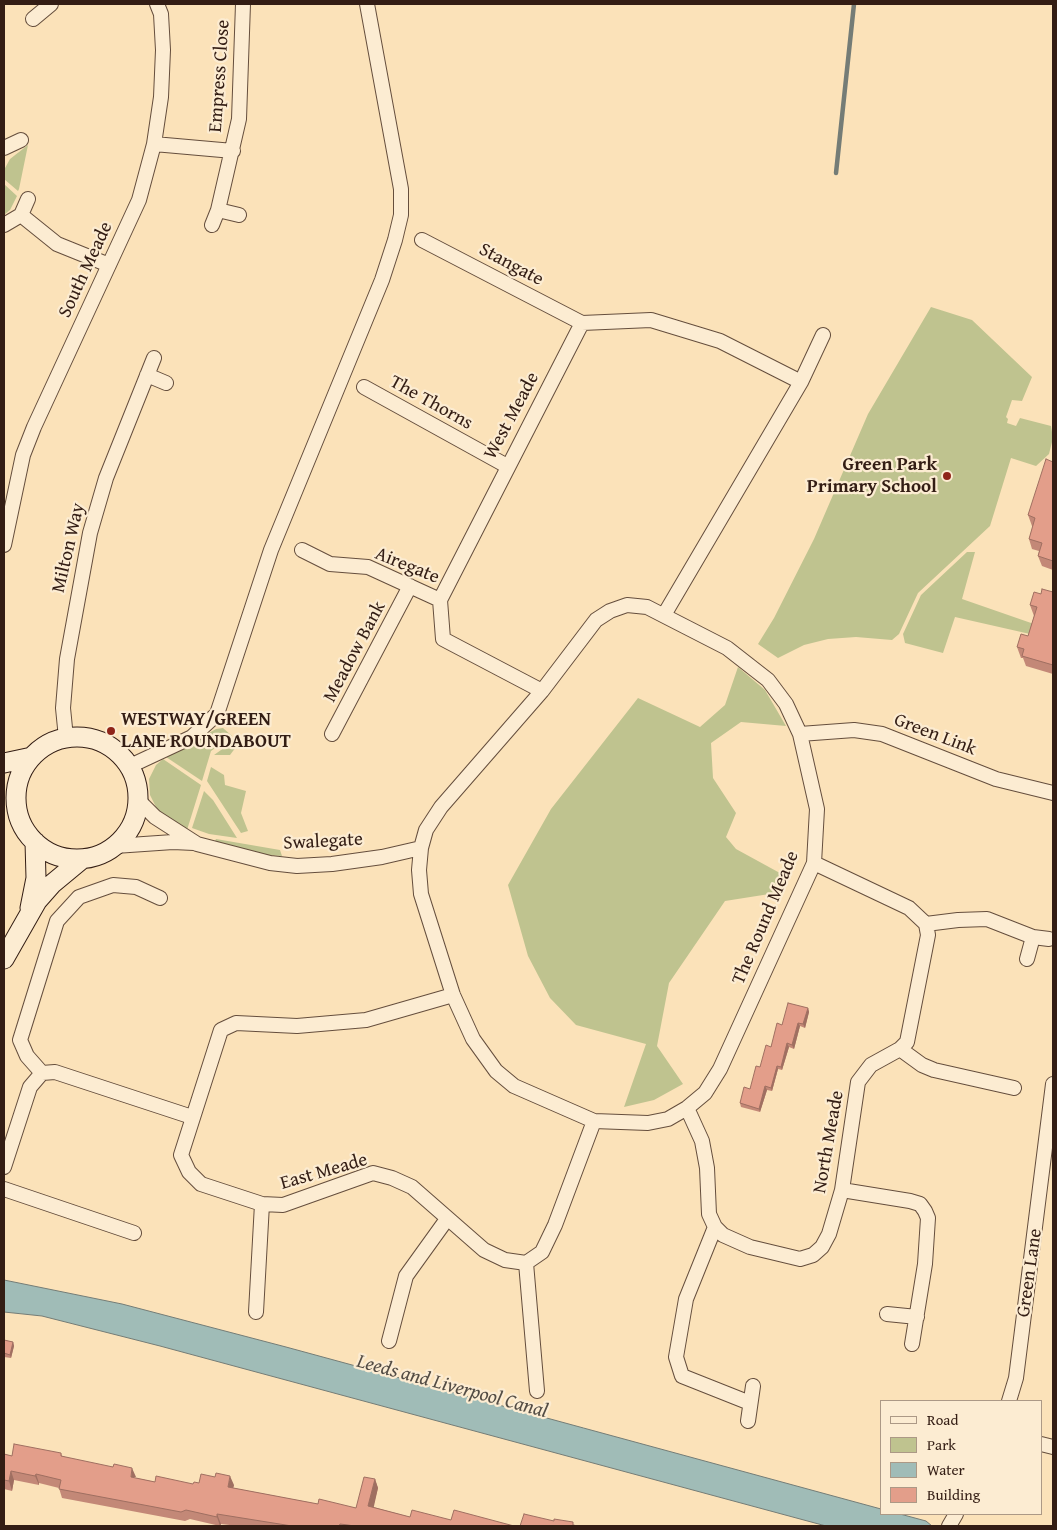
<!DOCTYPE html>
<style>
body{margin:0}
#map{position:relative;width:1057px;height:1530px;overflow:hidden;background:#fbe2b9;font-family:"Gentium Book Plus",serif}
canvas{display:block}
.frame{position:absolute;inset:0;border:5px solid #331d14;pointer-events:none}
.legend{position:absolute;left:880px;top:1400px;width:162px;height:115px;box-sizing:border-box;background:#fcecd2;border:1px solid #ac9986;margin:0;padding:6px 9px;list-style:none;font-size:15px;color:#331d14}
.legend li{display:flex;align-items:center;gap:10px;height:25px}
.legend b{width:25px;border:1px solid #ac9986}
</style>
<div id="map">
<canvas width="1057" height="1530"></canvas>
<div class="frame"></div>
<ul class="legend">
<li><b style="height:6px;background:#fcecd2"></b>Road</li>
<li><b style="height:14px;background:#bfc38f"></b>Park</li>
<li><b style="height:14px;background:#a0bcb7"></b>Water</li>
<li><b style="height:14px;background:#e39e8a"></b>Building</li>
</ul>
</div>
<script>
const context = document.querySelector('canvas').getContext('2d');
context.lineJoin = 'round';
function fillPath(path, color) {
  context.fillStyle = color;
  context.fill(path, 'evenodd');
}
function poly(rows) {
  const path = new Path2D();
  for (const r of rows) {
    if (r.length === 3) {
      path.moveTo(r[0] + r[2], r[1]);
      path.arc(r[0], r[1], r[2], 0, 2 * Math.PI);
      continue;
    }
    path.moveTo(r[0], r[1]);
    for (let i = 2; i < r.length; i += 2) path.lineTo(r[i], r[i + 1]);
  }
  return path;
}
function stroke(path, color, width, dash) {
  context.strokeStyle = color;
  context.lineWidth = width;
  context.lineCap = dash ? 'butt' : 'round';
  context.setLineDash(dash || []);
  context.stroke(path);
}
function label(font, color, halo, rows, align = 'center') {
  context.font = font + ' "Gentium Book Plus",serif';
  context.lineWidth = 4.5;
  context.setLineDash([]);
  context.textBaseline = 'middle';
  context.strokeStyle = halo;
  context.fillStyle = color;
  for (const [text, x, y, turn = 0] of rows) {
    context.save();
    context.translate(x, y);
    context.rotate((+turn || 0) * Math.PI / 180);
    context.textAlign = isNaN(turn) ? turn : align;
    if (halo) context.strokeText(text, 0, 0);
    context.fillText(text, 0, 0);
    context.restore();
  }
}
const green = poly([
 [28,145,19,189,18,191,4,179,4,170,10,159],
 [4,184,17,196,10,210,4,215],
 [931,307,972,320,1032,377,1022,401,1012,400,1006,417,1008,419,1007,423,1016,426,1020,418,1051,426,1053,438,1049,454,1036,466,1011,458,990,526,918,593,899,634,892,640,856,637,828,639,804,645,778,658,758,644,774,618,814,539,868,414],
 [967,552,975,552,962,599,1034,624,1030,634,955,617,943,653,905,643,903,634,921,595],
 [738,667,765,690,786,726,741,722,711,743,713,778,736,813,726,837,736,849,789,878,782,892,725,901,669,983,657,1046,683,1084,654,1100,624,1107,646,1044,576,1025,550,998,528,956,508,885,551,809,638,698,700,727,725,705],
 [223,728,232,736,211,751,202,781,166,757,216,729],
 [235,740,236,747,230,755,214,755],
 [163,759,201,785,187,830,159,813,150,795,149,779,156,765],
 [211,767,224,775,225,785,246,791,241,813,248,831,241,833,207,781],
 [204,791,213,800,237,838,209,834,192,828],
 [216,839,280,850,282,856,265,855,225,845,215,841]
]);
const water = poly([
 [4,1280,122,1304,286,1347,881,1509,881,1514,900,1514,926,1521,932,1526,826,1526,160,1346,42,1316,4,1312,4,1280]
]);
const stream = poly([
 [836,173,854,4]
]);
const street = poly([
 [33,19,51,4],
 [154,144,233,151],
 [4,148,21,140],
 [218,210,239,215],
 [21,215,57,244,109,265],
 [4,225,21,215,28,199],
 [212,225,218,210,239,119,243,4],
 [422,240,582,323],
 [582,323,651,320,720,341,801,382],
 [147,375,166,383],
 [364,387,507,466],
 [4,545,23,455,34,427,139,200,154,144,161,97,163,50,161,14,157,4],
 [302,550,330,564,368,567,440,600],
 [627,605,647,607,727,648,768,680,786,704,800,734,817,809,814,863,720,1069,705,1093,687,1108,668,1119,648,1123,594,1121,514,1086,496,1071,473,1039,453,995,421,894,419,870,421,848,426,830,441,807,542,691,596,620,610,611,627,605],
 [664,615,801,382,823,335],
 [542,691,443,639,440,600,582,323],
 [332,734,410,586],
 [800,734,854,730,882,734,996,779,1053,793],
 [66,738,63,708,67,659,90,533,106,478,154,358],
 [130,766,192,737,217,714,271,550,382,280,395,240,401,215,401,189,367,4],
 [139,801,155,817,197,844,270,863,297,866,332,864,382,857,421,848],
 [115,846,173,842,194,843],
 [926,924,958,920,987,919,1033,937,1049,939],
 [1027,959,1033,937],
 [453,995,366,1020,297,1026,236,1023,221,1030,181,1155,189,1172,201,1184,262,1204,283,1205,373,1173,392,1178,412,1187,484,1250,505,1260,526,1263,542,1252,555,1225,594,1121],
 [900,1049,922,1065,934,1070,1014,1088],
 [42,1073,27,1056,20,1040,57,921,79,897,113,885,136,887,160,898],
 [687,1108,702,1141,707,1168,709,1214,715,1227,723,1235,750,1247,800,1259,813,1255,822,1247,829,1234,842,1190,858,1082,871,1065,900,1049,907,1042,928,935,926,924,909,908,814,863],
 [4,1167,30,1087,42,1073,55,1072,192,1117],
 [4,1189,134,1233],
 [842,1190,910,1201,920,1204,925,1211,928,1218,925,1264,912,1344],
 [715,1227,686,1299,676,1357,682,1376,750,1403],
 [526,1263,537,1391],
 [256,1312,262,1204],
 [887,1314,917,1317],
 [389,1341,406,1276,447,1219],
 [1009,1401,1016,1378,1053,1084],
 [748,1421,753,1386],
 [1041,1444,1053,1447],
 [949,1526,956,1514]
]);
const secondary = poly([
 [77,798,61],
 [4,763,32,757],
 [30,908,36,878,35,842],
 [4,959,37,901,52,884,81,860]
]);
const wall = poly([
 [1053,462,1053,570,1042,566,1038,556,1039,551,1032,549,1029,539,1033,526,1032,526,1028,515],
 [1053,592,1053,674,1026,666,1023,658,1021,658,1017,647,1028,636,1034,616,1030,605,1041,594],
 [808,1008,809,1012,805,1028,800,1026,794,1049,789,1047,782,1070,778,1069,772,1091,767,1090,760,1112,741,1107,740,1103,750,1089,760,1067,782,1025],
 [4,1340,13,1342,14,1346,11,1358,4,1357],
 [61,1453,62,1456,136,1478,155,1482,193,1484,199,1483,234,1485,233,1488,318,1504,356,1508,375,1479,378,1488,373,1507,410,1517,451,1520,514,1526,238,1526,221,1524,220,1526,190,1519,185,1521,62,1498,59,1488,39,1483,39,1485,14,1480,12,1491,4,1489,4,1454,12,1456]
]);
const shadedWall = poly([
 [808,1008,809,1012,805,1028,803,1024],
 [798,1023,800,1026,794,1049,792,1045],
 [787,1043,789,1047,782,1070,781,1067],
 [777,1066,778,1069,772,1091,771,1088],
 [765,1086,767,1090,760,1112,759,1109],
 [13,1342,14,1346,11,1358,10,1355],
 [132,1468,136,1477,131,1477],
 [11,1471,14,1480,12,1491,9,1481],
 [36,1474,39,1483,39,1485,35,1476],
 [230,1476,234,1485,231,1496,228,1487],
 [375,1479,378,1488,372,1515,368,1506],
 [217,1514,221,1524,220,1526,217,1517]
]);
const building = poly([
 [1046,459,1053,462,1053,561,1038,556,1042,543,1029,539,1035,518,1028,515,1046,459],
 [1042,589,1053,592,1053,665,1022,656,1024,649,1017,647,1021,634,1028,636,1037,607,1030,605,1034,592,1041,594,1042,589],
 [788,1003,808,1008,803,1024,798,1023,792,1045,787,1043,781,1067,777,1066,771,1088,765,1086,759,1109,740,1103,744,1087,750,1089,756,1066,760,1067,766,1045,771,1047,777,1023,782,1025,788,1003],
 [4,1340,13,1342,10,1355,4,1353,4,1340],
 [14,1444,61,1453,61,1456,113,1467,114,1464,132,1468,131,1477,155,1482,156,1476,193,1484,194,1482,199,1483,201,1474,215,1477,216,1473,230,1476,228,1487,318,1504,319,1499,356,1508,364,1477,375,1479,368,1506,410,1517,412,1510,451,1520,454,1510,514,1526,354,1526,348,1525,340,1524,339,1526,292,1526,217,1514,217,1517,186,1510,181,1512,59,1489,61,1480,36,1474,35,1476,11,1471,9,1481,4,1480,4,1454,12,1456,14,1444],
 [524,1514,554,1521,554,1519,573,1522,573,1525,578,1526,520,1526,524,1514]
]);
const markers = [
 [947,476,5,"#8f2418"],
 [111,731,5,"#8f2418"]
];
const streetNames = [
 ["Empress Close",220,76,-86],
 ["Stangate",511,265,28],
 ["South Meade",86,270,-65],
 ["The Thorns",431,403,29],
 ["West Meade",512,416,-62],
 ["Milton Way",69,548,-77],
 ["Airegate",407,566,22],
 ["Meadow Bank",355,652,-62],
 ["Green Link",935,735,21],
 ["Swalegate",323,842,-3],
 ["The Round Meade",766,918,-67],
 ["North Meade",829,1142,-80],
 ["East Meade",324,1172,-16],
 ["Green Lane",1030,1273,-82]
];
const poiNames = [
 ["Green Park",937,465],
 ["Primary School",937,487],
 ["WESTWAY/GREEN",121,720,"left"],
 ["LANE ROUNDABOUT",121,742,"left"]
];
const waterNames = [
 ["Leeds and Liverpool Canal",452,1387,15]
];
fillPath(green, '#bfc38f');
fillPath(water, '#a0bcb7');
stroke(water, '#747c76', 1);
stroke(stream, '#747c76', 4.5);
stroke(street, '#654e3d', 16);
stroke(secondary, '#331d14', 21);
stroke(street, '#fcecd2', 14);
stroke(secondary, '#fcecd2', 19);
fillPath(wall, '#c38877');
fillPath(shadedWall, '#9f6f61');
fillPath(building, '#e39e8a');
stroke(building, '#9f6f61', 1);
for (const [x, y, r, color] of markers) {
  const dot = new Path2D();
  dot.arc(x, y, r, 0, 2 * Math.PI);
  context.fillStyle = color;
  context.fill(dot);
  stroke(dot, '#fcecd2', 2);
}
label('19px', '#331d14', '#fcecd2', streetNames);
label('bold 19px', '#331d14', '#fcecd2', poiNames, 'right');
label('italic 20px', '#544d45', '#fcecd2', waterNames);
</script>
